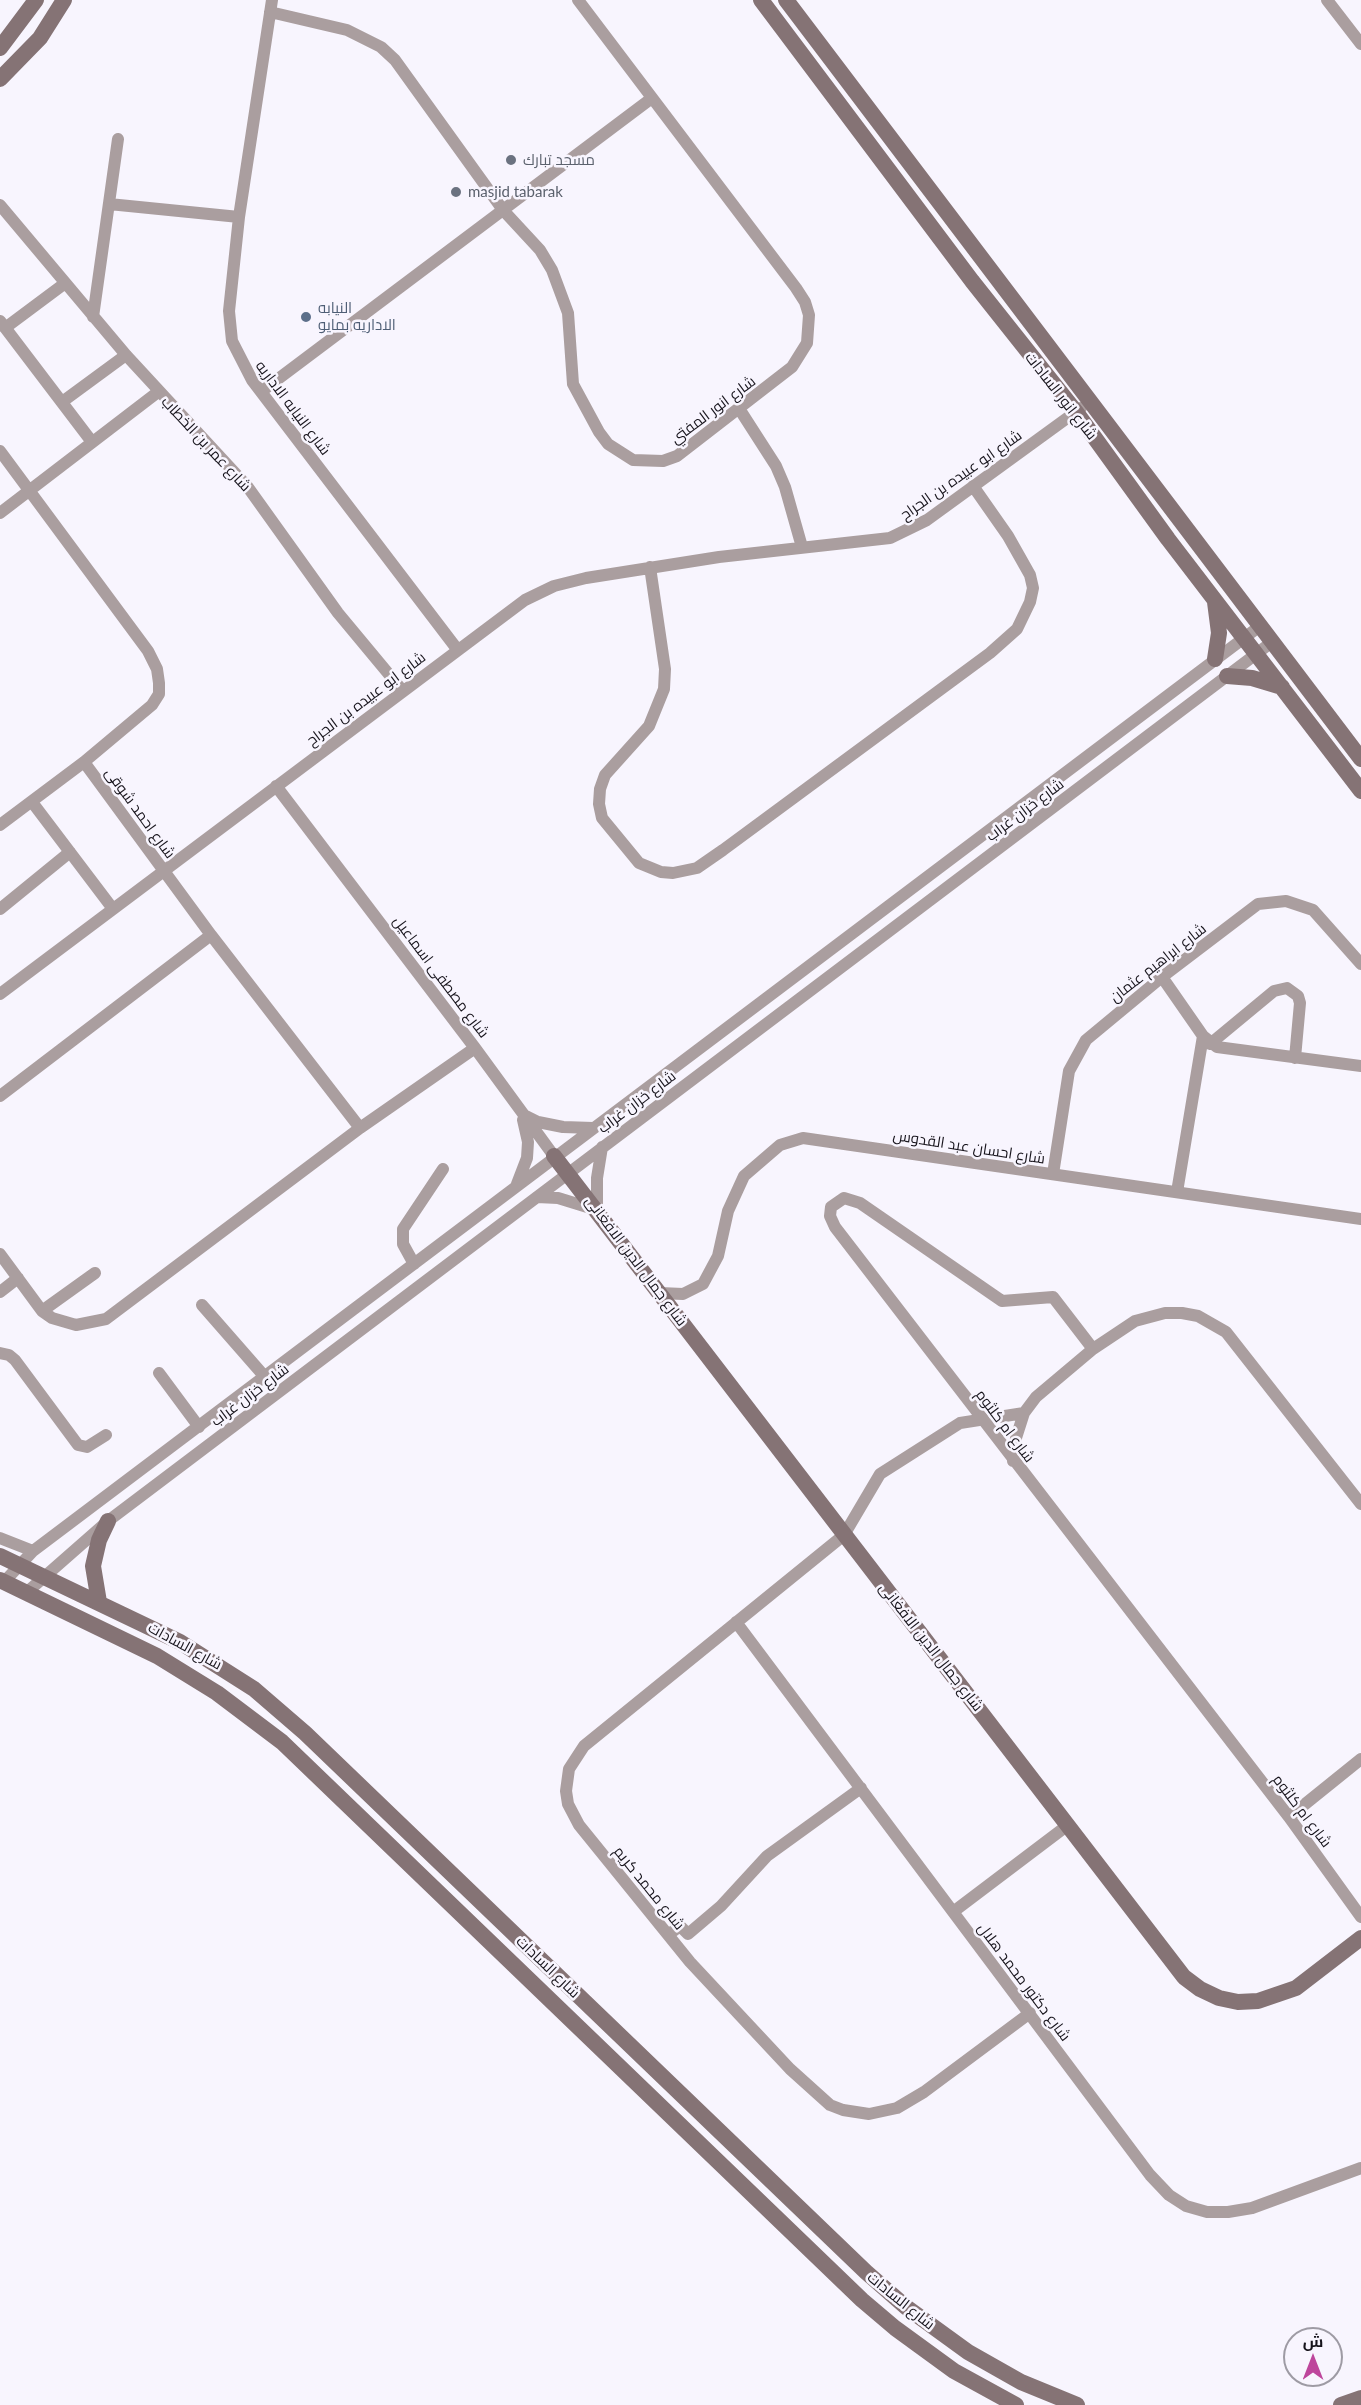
<!DOCTYPE html>
<meta charset="utf-8">
<style>
body{margin:0}
#map{position:relative;width:1361px;height:2405px;overflow:hidden;background:#f8f5fe;font-family:Lato,Cairo,sans-serif}
canvas{display:block}
.north{position:absolute;left:1283px;top:2327px;width:60px;height:60px;box-sizing:border-box;background:#f8f5fe;border:2px solid #9e9ba4;border-radius:50%;rotate:0deg;font-size:16px;font-weight:700;line-height:24px;text-align:center;color:#17141c}
.north::after{content:'';display:block;margin:auto;width:21px;height:27px;background:#be469c;clip-path:polygon(50% 0,100% 100%,50% 72%,0 100%)}
</style>
<div id="map">
<canvas width="1361" height="2405"></canvas>
<div class="north">ش</div>
</div>
<script>
const context = document.querySelector('canvas').getContext('2d');
context.lineJoin = 'round';
function poly(rows) {
  const path = new Path2D();
  for (const r of rows) {
    path.moveTo(r[0], r[1]);
    for (let i = 2; i < r.length; i += 2) path.lineTo(r[i], r[i + 1]);
  }
  return path;
}
function stroke(path, color, width, dash) {
  context.strokeStyle = color;
  context.lineWidth = width;
  context.lineCap = dash ? 'butt' : 'round';
  context.setLineDash(dash || []);
  context.stroke(path);
}
function label(font, color, halo, rows, align = 'center') {
  context.font = font + ' Lato,Cairo,sans-serif';
  context.lineWidth = 5;
  context.setLineDash([]);
  context.textBaseline = 'middle';
  context.strokeStyle = halo;
  context.fillStyle = color;
  for (const [text, x, y, turn = 0] of rows) {
    context.save();
    context.translate(x, y);
    context.rotate((+turn || 0) * Math.PI / 180);
    context.textAlign = isNaN(turn) ? turn : align;
    if (halo) context.strokeText(text, 0, 0);
    context.fillText(text, 0, 0);
    context.restore();
  }
}
const street = poly([
 [272,0,239,217,229,311,232,341,252,380,457,649],
 [1327,0,1361,44],
 [270,12,347,30,381,47,395,60,503,210,540,250,552,270,568,313,573,384,599,432,608,444,633,460,663,461,677,456,792,367,807,343,809,315,805,302,796,288,578,0],
 [109,204,239,217],
 [0,205,126,355,247,486,338,613,402,690],
 [93,317,118,139],
 [0,321,92,442],
 [5,328,64,284],
 [262,391,652,98],
 [62,402,126,355],
 [740,410,776,466,785,487,802,547],
 [0,451,148,651,157,669,159,683,159,694,152,705,84,762,0,825],
 [0,513,158,392],
 [650,567,665,669,664,689,649,726,605,775,600,789,599,804,602,818,639,863,661,872,673,873,697,868,723,850,990,653,1017,629,1030,602,1033,588,1030,575,1008,536,973,486],
 [84,762,211,935,360,1128],
 [276,786,475,1048,554,1156],
 [32,802,113,909],
 [0,909,70,852],
 [1162,977,1203,1036,1217,1047,1361,1066],
 [0,994,525,600,554,586,586,578,719,557,890,538,927,520,1081,408],
 [1210,1044,1274,991,1287,988,1298,996,1300,1003,1295,1058],
 [0,1096,211,935],
 [526,1116,538,1122,563,1127,593,1128],
 [1053,1174,1069,1071,1086,1040,1162,977,1258,904,1286,901,1313,910,1361,964],
 [517,1184,527,1158,528,1142,523,1120],
 [1177,1192,1203,1036],
 [537,1197,558,1198,597,1210,597,1178,602,1147],
 [0,1254,42,1311,52,1318,76,1325,106,1319,360,1128,475,1048],
 [414,1264,403,1244,403,1229,443,1169],
 [0,1292,18,1278],
 [660,1293,683,1294,703,1284,718,1256,728,1211,744,1176,780,1145,803,1138,1361,1219],
 [202,1305,265,1377],
 [42,1311,95,1273],
 [1093,1349,1053,1297,1002,1301,860,1203,844,1198,831,1207,830,1216,835,1227,1289,1817,1361,1917],
 [0,1353,9,1355,15,1360,78,1445,87,1447,106,1435],
 [159,1373,199,1427],
 [1024,1413,960,1423,880,1474,844,1535,584,1746,569,1769,566,1791,568,1804,579,1825,690,1962,790,2069,830,2105,843,2110,869,2114,897,2108,924,2092,1030,2013],
 [1013,1461,1016,1438,1024,1413,1036,1397,1093,1349,1135,1321,1165,1313,1182,1313,1198,1316,1226,1332,1361,1504],
 [0,1538,33,1551],
 [4,1582,33,1551,1260,626],
 [26,1593,108,1521,1272,642],
 [736,1622,1150,2175,1169,2195,1186,2206,1207,2212,1228,2212,1252,2208,1361,2168],
 [1289,1817,1361,1759],
 [953,1912,1068,1825],
 [668,1935,680,1926,688,1934,721,1906,767,1856,861,1788]
]);
const secondary = poly([
 [761,0,972,281,1076,412,1168,539,1361,791],
 [786,0,1361,759],
 [0,48,36,0],
 [0,79,40,38,64,0],
 [1215,659,1219,633,1215,602],
 [1227,676,1252,678,1282,687],
 [554,1156,1184,1977,1200,1989,1219,1998,1238,2002,1258,2001,1296,1988,1361,1938],
 [0,1556,180,1642,254,1689,305,1733,866,2272,906,2307,968,2352,1021,2382,1077,2405],
 [0,1580,157,1656,217,1693,282,1742,862,2300,895,2328,954,2371,1016,2405],
 [99,1602,93,1566,99,1540,108,1521],
 [1341,2405,1361,2398]
]);
const markers = [
 [511,160,6,"#6b7280"],
 [456,192,6,"#6b7280"],
 [306,317,6,"#5c6f8a"]
];
const worshipNames = [
 ["مسجد تبارك",523,160],
 ["masjid tabarak",468,192]
];
const serviceNames = [
 ["النيابه",318,308],
 ["الاداريه بمايو",318,325]
];
const streetNames = [
 ["شارع انور السادات",1061,396,52],
 ["شارع النيابه الاداريه",293,408,53],
 ["شارع انور المفتي",713,410,-37],
 ["شارع عمر بن الخطاب",206,444,47],
 ["شارع ابو عبيده بن الجراح",961,475,-35],
 ["شارع ابو عبيده بن الجراح",366,699,-37],
 ["شارع خزان غراب",1025,810,-37],
 ["شارع احمد شوقى",140,813,54],
 ["شارع ابراهيم عثمان",1158,963,-38],
 ["شارع مصطفى اسماعيل",441,977,53],
 ["شارع خزان غراب",637,1102,-37],
 ["شارع احسان عبد القدوس",969,1147,9],
 ["شارع جمال الدين الافغانى",636,1261,53],
 ["شارع خزان غراب",250,1395,-37],
 ["شارع ام كلثوم",1005,1426,53],
 ["شارع السادات",185,1646,29],
 ["شارع جمال الدين الافغانى",931,1647,52],
 ["شارع ام كلثوم",1302,1811,53],
 ["شارع محمد كريم",649,1888,51],
 ["شارع السادات",548,1967,44],
 ["شارع دكتور محمد هلال",1024,1982,53],
 ["شارع السادات",901,2301,39]
];
stroke(street, '#aa9e9f', 12);
stroke(secondary, '#857375', 16);
for (const [x, y, r, color] of markers) {
  const dot = new Path2D();
  dot.arc(x, y, r, 0, 2 * Math.PI);
  context.fillStyle = color;
  context.fill(dot);
  stroke(dot, '#f8f5fe', 2);
}
label('15px', '#5b616d', '#f8f5fe', worshipNames, 'left');
label('15px', '#4e5e75', '#f8f5fe', serviceNames, 'left');
label('15px', '#17141c', '#f8f5fe', streetNames);
</script>
